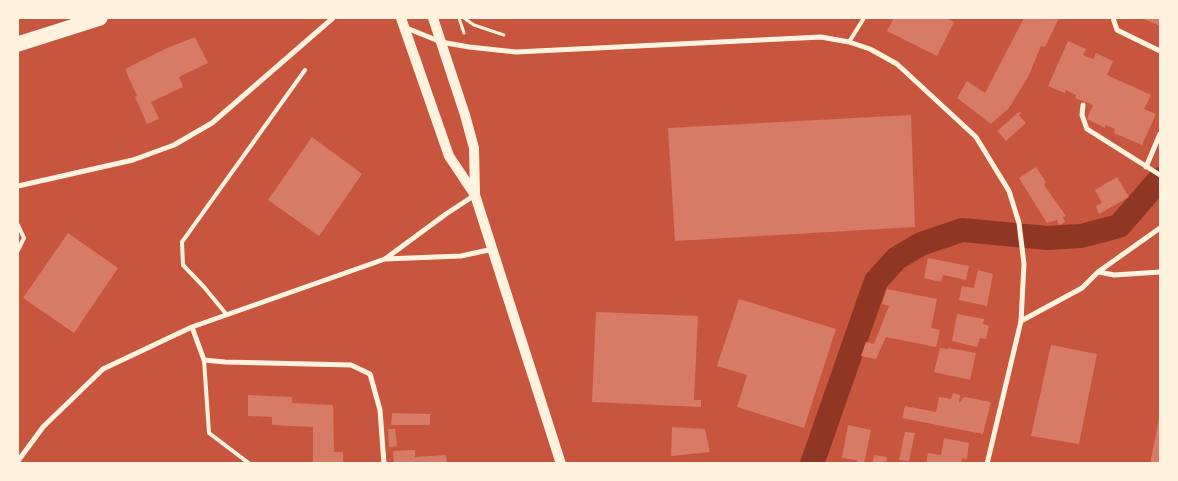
<!DOCTYPE html>
<style>
body{margin:0}
#map{position:relative;width:1178px;height:481px;overflow:hidden;background:#c8553d;font-family:"Fira Sans",sans-serif}
canvas{display:block}
.frame{position:absolute;inset:0;border:19px solid #fff3e0;pointer-events:none}
</style>
<div id="map">
<canvas width="1178" height="481"></canvas>
<div class="frame"></div>
</div>
<script>
const context = document.querySelector('canvas').getContext('2d');
context.lineJoin = 'round';
function poly(rows) {
  const path = new Path2D();
  for (const r of rows) {
    path.moveTo(r[0], r[1]);
    for (let i = 2; i < r.length; i += 2) path.lineTo(r[i], r[i + 1]);
  }
  return path;
}
function stroke(path, color, width, dash) {
  context.strokeStyle = color;
  context.lineWidth = width;
  context.lineCap = dash ? 'butt' : 'round';
  context.setLineDash(dash || []);
  context.stroke(path);
}
function fillPath(path, color) {
  context.fillStyle = color;
  context.fill(path, 'evenodd');
}
const canal = poly([
 [812,464,876,281,897,258,921,244,962,230,1047,238,1081,236,1119,226,1160,179]
]);
const building = poly([
 [894,18,946,18,954,22,937,56,887,31],
 [1024,18,1059,18,1045,47,1041,46,1028,77,1009,108,991,124,957,98,967,81,985,93],
 [1141,18,1160,18,1160,26],
 [195,37,208,63,179,77,183,87,151,102,159,119,147,124,135,97,137,96,125,69,167,48],
 [1068,41,1086,49,1083,55,1093,59,1096,53,1113,61,1107,75,1151,95,1144,109,1156,114,1142,145,1114,133,1115,129,1106,125,1105,128,1087,119,1093,105,1075,98,1076,95,1066,90,1065,93,1048,86],
 [1019,112,1021,113,1019,115,1026,123,1006,141,997,131],
 [911,115,915,227,675,241,668,128],
 [312,137,362,174,319,236,268,200],
 [1036,167,1046,182,1044,185,1066,216,1063,217,1065,222,1059,225,1057,220,1047,223,1019,178],
 [1117,177,1129,197,1099,214,1096,206,1102,203,1095,190],
 [68,233,118,268,74,333,23,298],
 [928,258,969,266,966,280,943,275,941,282,924,278],
 [978,270,993,274,987,306,959,300,962,286,974,288],
 [887,289,937,299,931,328,940,330,936,347,886,337,876,359,861,356,866,342,874,344,889,306,882,304],
 [739,299,836,329,804,428,737,407,747,375,717,366],
 [596,312,698,316,694,400,701,400,701,407,592,402],
 [957,314,984,319,983,324,989,326,986,339,980,338,977,347,952,341],
 [1051,345,1097,354,1079,444,1031,436],
 [940,348,948,349,949,348,976,353,970,380,934,372],
 [953,393,960,395,959,403,964,397,991,402,983,434,902,418,905,406,936,412,939,397,951,399],
 [248,395,292,397,292,403,333,405,334,452,343,452,343,464,313,464,313,427,272,425,272,417,248,416],
 [392,413,430,414,430,425,391,425],
 [1160,413,1160,464,1150,464],
 [848,425,871,430,864,464,856,464,857,460,842,458],
 [672,427,705,429,710,452,671,456],
 [388,429,395,429,397,446,389,447],
 [905,432,915,433,909,461,899,460],
 [944,438,969,443,967,459,962,458,961,464,926,464,928,453,941,455],
 [415,450,415,457,446,455,447,464,394,464,393,451],
 [874,455,887,457,886,464,872,464]
]);
const path = poly([
 [459,18,464,33],
 [464,18,474,25,504,35]
]);
const service = poly([
 [849,42,864,18],
 [18,225,24,238,18,250],
 [227,315,204,287,183,265,182,242,305,70],
 [204,360,209,433,250,464]
]);
const minor = poly([
 [1113,18,1117,30,1160,51],
 [404,27,441,42,469,47,516,52,821,37,849,42,870,49,897,64,976,137,1009,191,1019,223,1024,264,1021,321,987,464],
 [1083,105,1082,115,1087,129,1160,175],
 [1146,167,1160,134],
 [18,186,133,160,174,145,212,123,333,18],
 [385,259,461,256,493,249],
 [1099,272,1114,275,1160,272],
 [1021,321,1082,288,1098,272,1160,228],
 [192,327,204,360,225,362,351,365,370,374,380,410,384,464],
 [18,461,43,427,103,369,192,327,385,259,446,214,475,195]
]);
const secondary = poly([
 [401,18,449,156,475,195,561,464],
 [433,18,465,115,474,148,475,194]
]);
const motorway = poly([
 [18,44,100,18]
]);
stroke(canal, '#8f3625', 24);
fillPath(building, '#d67c66');
stroke(path, '#fff3e0', 3);
stroke(service, '#fff3e0', 4);
stroke(minor, '#fff3e0', 5);
stroke(secondary, '#fff3e0', 10);
stroke(motorway, '#fff3e0', 15);
</script>
